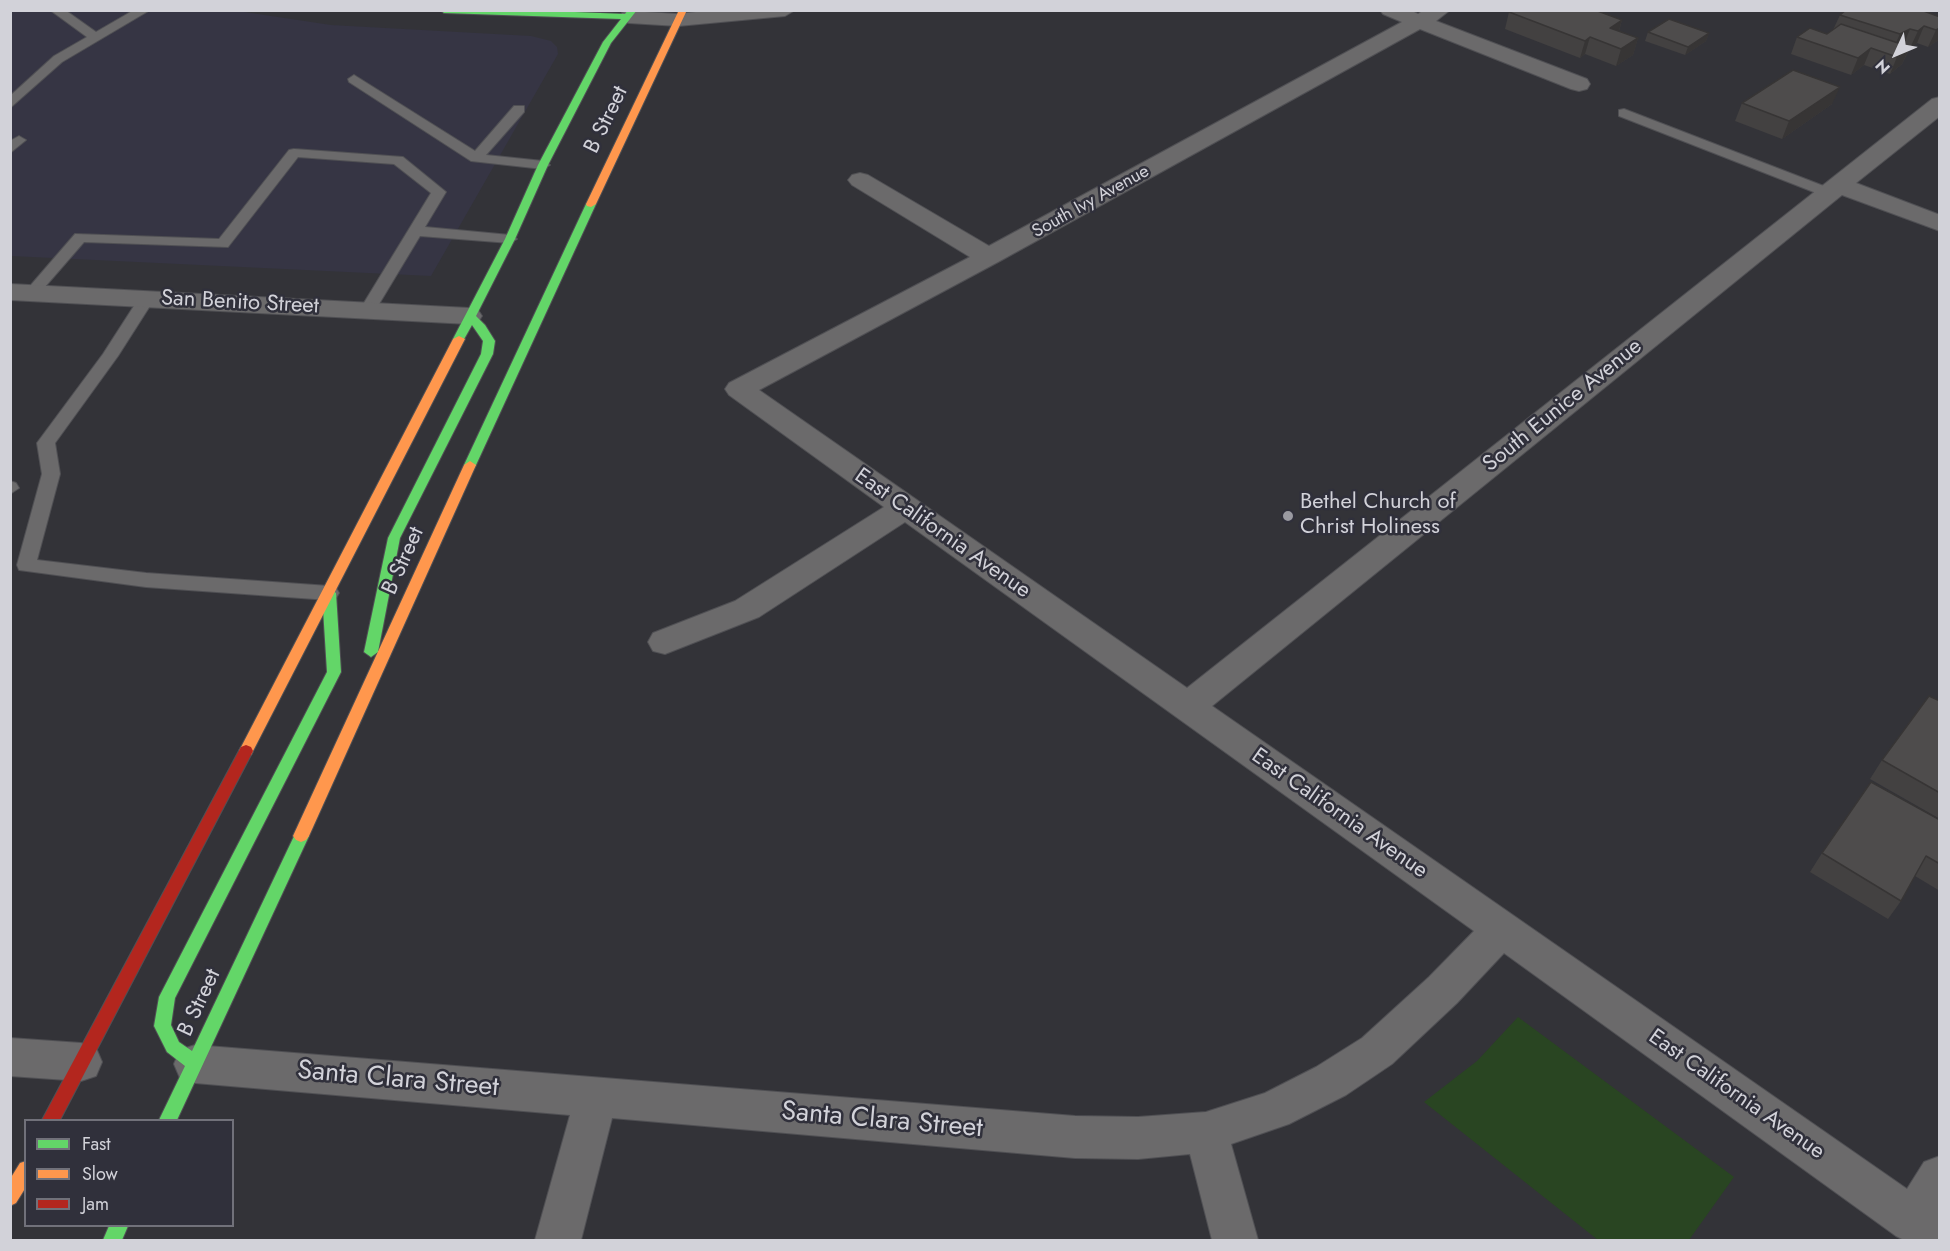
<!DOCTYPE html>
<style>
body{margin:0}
#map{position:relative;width:1950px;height:1251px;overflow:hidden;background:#333338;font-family:Jost,sans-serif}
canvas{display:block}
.frame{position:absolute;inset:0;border:12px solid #d2d2d9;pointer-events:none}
.legend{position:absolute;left:24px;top:1119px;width:210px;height:108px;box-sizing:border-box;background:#30303b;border:2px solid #71717a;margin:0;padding:8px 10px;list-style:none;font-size:18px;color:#d2d2d9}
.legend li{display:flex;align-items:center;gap:12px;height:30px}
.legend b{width:30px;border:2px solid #71717a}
.north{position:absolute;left:1866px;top:24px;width:60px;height:60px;-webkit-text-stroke:4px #30303b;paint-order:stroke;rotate:226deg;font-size:16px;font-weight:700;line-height:24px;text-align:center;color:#d2d2d9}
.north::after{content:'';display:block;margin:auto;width:21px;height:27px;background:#d2d2d9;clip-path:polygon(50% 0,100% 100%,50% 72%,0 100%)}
</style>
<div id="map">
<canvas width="1950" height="1251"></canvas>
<div class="frame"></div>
<ul class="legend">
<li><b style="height:8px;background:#63d668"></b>Fast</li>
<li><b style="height:8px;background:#ff974d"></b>Slow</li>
<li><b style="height:8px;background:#b3261e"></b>Jam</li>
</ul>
<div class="north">N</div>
</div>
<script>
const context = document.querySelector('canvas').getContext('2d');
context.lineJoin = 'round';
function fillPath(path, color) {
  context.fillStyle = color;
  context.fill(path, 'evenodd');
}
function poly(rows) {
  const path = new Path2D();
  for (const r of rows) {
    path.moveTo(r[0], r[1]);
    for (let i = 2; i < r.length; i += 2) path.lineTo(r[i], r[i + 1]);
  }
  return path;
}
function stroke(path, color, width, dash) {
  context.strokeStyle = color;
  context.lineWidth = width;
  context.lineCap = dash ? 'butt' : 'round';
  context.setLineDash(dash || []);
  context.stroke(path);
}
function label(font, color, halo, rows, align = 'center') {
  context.font = font + ' Jost,sans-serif';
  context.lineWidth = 5;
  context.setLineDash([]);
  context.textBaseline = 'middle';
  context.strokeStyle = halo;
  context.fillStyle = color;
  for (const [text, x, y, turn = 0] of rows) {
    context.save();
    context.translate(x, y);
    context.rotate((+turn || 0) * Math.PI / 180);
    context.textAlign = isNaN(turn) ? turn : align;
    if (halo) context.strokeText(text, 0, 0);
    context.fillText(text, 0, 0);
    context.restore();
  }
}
const built = poly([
 [11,11,238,11,331,25,531,36,551,41,557,47,558,54,431,276,11,256]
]);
const green = poly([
 [1518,1017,1734,1177,1689,1240,1598,1240,1424,1102,1477,1061]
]);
const lane = poly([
 [50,10,65,10,96,32,134,10,150,10,62,62,10,108,10,96,54,56,87,37,50,10],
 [354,75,475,151,514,106,524,106,524,112,486,155,543,161,550,165,543,169,471,161,349,82,348,79,354,75],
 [1624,109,1834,190,1836,193,1834,196,1824,196,1619,116,1619,110,1624,109],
 [19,136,26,140,10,153,10,141,19,136],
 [294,149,403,157,446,192,425,227,510,235,517,239,510,243,420,236,373,314,361,314,359,311,431,193,394,164,298,157,228,247,84,242,37,296,27,296,24,293,75,234,219,239,289,150,294,149],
 [147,293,155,298,118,356,55,443,60,474,37,560,146,573,329,586,336,588,339,593,336,598,329,600,146,587,19,570,17,565,42,474,37,443,103,354,141,295,147,293],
 [10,481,16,483,19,488,10,494,10,481]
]);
const street = poly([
 [713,10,795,10,785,16,678,26,629,23,622,21,619,17,622,13,629,11,678,14,713,10],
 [1380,10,1410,10,1418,14,1424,10,1450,10,1436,21,1587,79,1590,84,1587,89,1579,91,1571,89,1420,29,998,262,759,390,1187,688,1932,99,1940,97,1940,116,1856,183,1940,215,1940,231,1842,195,1212,706,1907,1189,1924,1162,1940,1156,1940,1240,1904,1240,1896,1236,1504,953,1457,1003,1392,1064,1346,1095,1289,1124,1231,1144,1258,1240,1212,1240,1190,1154,1138,1159,1075,1158,612,1118,581,1240,535,1240,570,1115,195,1083,180,1078,174,1064,180,1050,195,1045,1075,1116,1138,1117,1206,1112,1265,1093,1316,1067,1362,1038,1429,977,1474,931,905,522,759,617,665,654,653,651,648,642,653,633,735,601,884,507,729,395,725,389,729,383,970,257,852,185,848,180,852,175,860,173,868,175,989,246,1402,22,1383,14,1380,10],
 [10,284,469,308,478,310,482,316,478,322,469,324,10,300,10,284],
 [10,1038,81,1043,96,1048,102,1062,96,1076,81,1081,10,1076,10,1038]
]);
const fast = poly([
 [440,10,524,10,625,14,628,10,637,10,611,43,548,165,515,239,476,316,485,325,495,341,493,354,400,538,378,652,371,657,364,652,388,538,481,354,483,341,472,325,463,341,459,342,453,339,505,239,538,165,603,42,621,19,444,13,440,10],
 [591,201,596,204,476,465,474,468,466,468,464,465,586,204,591,201],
 [329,588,336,593,341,672,175,998,171,1025,179,1042,192,1051,296,832,301,830,306,832,309,836,177,1120,159,1120,185,1066,167,1052,154,1026,159,997,327,672,322,593,329,588],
 [109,1226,128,1226,122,1240,103,1240,109,1226]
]);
const slow = poly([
 [679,10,687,10,596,204,591,207,587,206,586,204,679,10],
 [459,336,465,339,253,751,251,755,241,755,239,751,453,339,459,336],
 [470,461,476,465,309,836,306,840,301,842,296,840,293,836,464,465,470,461],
 [26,1161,26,1187,16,1203,10,1206,10,1179,20,1163,26,1161]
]);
const jam = poly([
 [246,745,251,747,253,751,60,1120,42,1120,241,747,246,745]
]);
const wall = poly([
 [1509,12,1622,20,1619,31,1638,38,1633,55,1616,66,1585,54,1580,58,1505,29],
 [1840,15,1940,17,1940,39,1928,47,1917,43,1910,48,1902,64,1890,74,1864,65,1851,75,1791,54,1797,37,1827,34,1833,30],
 [1648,32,1709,33,1706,41,1685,55,1645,41],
 [1742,103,1832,104,1782,139,1735,121],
 [1940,701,1940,819,1870,779,1882,760],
 [1940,820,1940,891,1915,876,1901,901,1888,919,1810,872,1822,853]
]);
const shadedWall = poly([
 [1622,20,1617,37,1610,28],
 [1924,26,1917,43,1910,48,1918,31],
 [1940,28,1940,39,1928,47,1936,30],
 [1910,29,1903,46,1892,51,1900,34],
 [1709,33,1706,41,1685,55,1688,47],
 [1590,37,1585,54,1580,58,1585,41],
 [1638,38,1633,55,1616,66,1621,49],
 [1910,47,1902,64,1890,74,1897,57],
 [1871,48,1864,65,1851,75,1858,58],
 [1840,87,1832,104,1782,139,1789,121]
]);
const building = poly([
 [1512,10,1595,10,1622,20,1610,28,1638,38,1621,49,1590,37,1585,41,1509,12,1512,10],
 [1846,10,1921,10,1940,17,1940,28,1936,30,1924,26,1918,31,1910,29,1900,34,1840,15,1846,10],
 [1669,19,1709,33,1688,47,1648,32,1669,19],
 [1841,24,1910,47,1897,57,1871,48,1858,58,1797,37,1810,28,1827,34,1841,24],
 [1793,70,1840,87,1789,121,1742,103,1793,70],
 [1929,696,1940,701,1940,793,1882,760,1929,696],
 [1871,782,1940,820,1940,864,1926,856,1901,901,1822,853,1871,782]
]);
const markers = [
 [1288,516,6,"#9a9aa1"]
];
const farStreetnames = [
 ["South Ivy Avenue",1091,202,-29]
];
const streetNames = [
 ["B Street",607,120,-64],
 ["San Benito Street",240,303,3],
 ["South Eunice Avenue",1563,406,-39],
 ["East California Avenue",942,534,35],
 ["B Street",404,561,-66],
 ["East California Avenue",1339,814,35],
 ["B Street",200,1003,-65],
 ["East California Avenue",1736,1095,35]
];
const poiNames = [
 ["Bethel Church of",1300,503],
 ["Christ Holiness",1300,528]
];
const nearStreetnames = [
 ["Santa Clara Street",398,1080,5],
 ["Santa Clara Street",882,1121,5]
];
fillPath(built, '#363544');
fillPath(green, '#294522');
stroke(lane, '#505054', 2);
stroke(street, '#505054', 2);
stroke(fast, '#505054', 2);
stroke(slow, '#505054', 2);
stroke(jam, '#505054', 2);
fillPath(lane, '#6b6a6b');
fillPath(street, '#6b6a6b');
fillPath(fast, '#63d668');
fillPath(slow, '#ff974d');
fillPath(jam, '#b3261e');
fillPath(wall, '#434141');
fillPath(shadedWall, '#373535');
fillPath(building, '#4e4c4c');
stroke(building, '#373535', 1.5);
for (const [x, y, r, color] of markers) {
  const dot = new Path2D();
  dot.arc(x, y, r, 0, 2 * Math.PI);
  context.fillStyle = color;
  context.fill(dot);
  stroke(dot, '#30303b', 2);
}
label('18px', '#d2d2d9', '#30303b', farStreetnames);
label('22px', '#d2d2d9', '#30303b', streetNames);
label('22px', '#d2d2d9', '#30303b', poiNames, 'left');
label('27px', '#d2d2d9', '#30303b', nearStreetnames);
</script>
